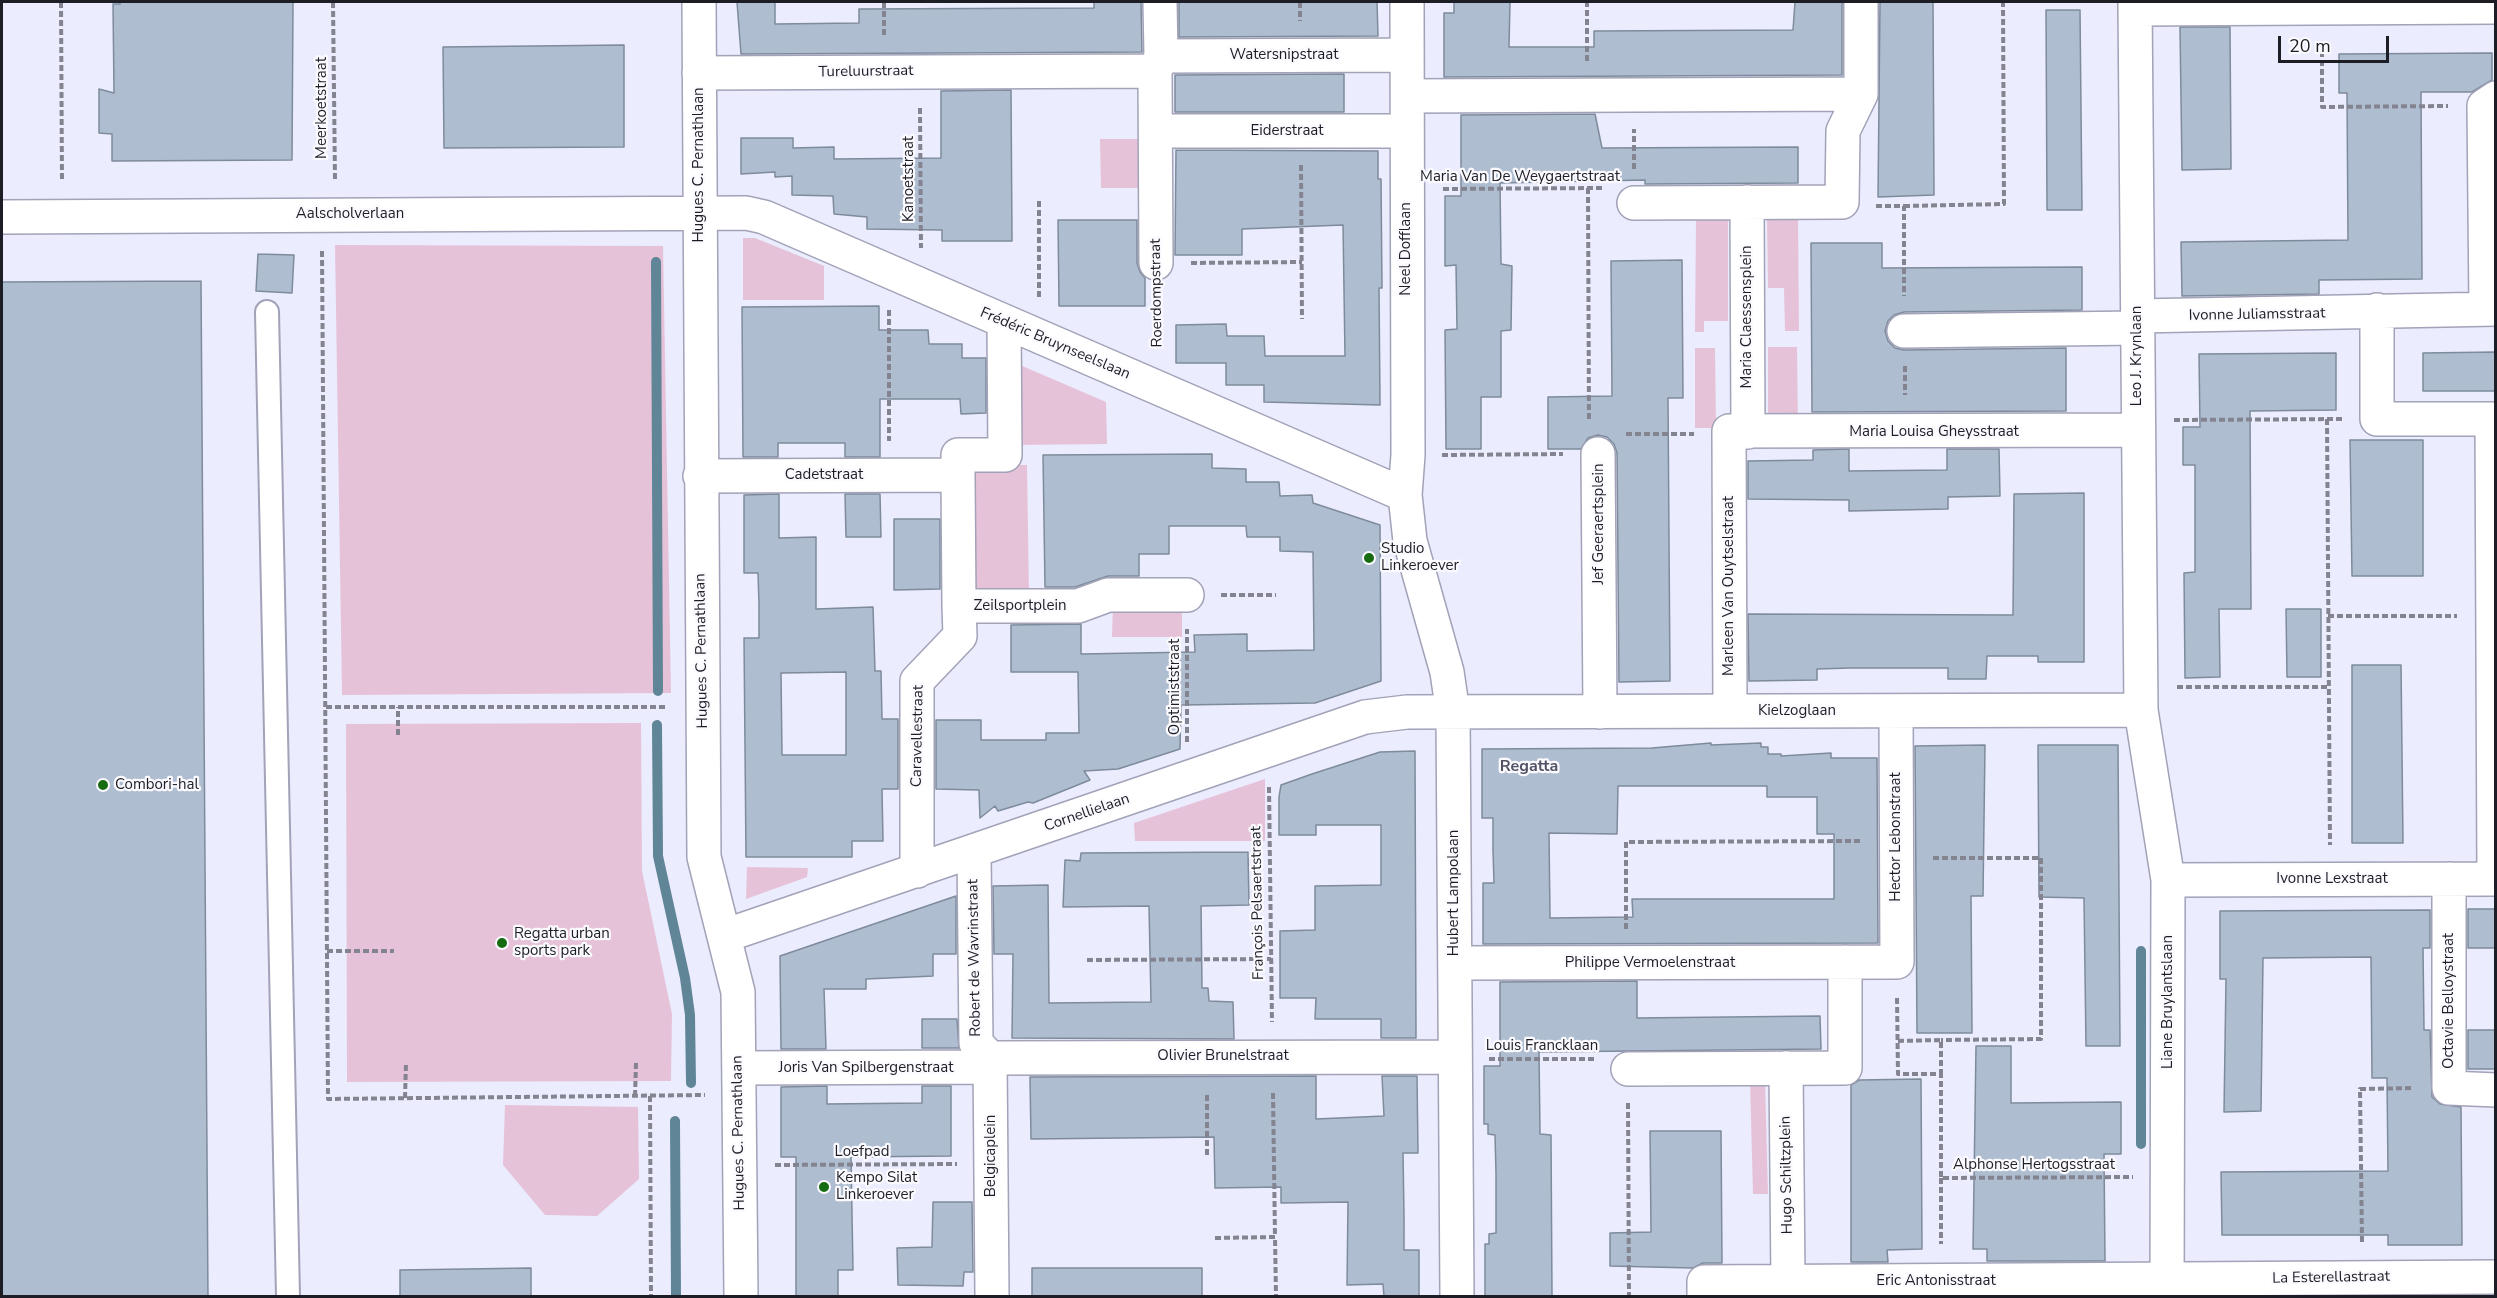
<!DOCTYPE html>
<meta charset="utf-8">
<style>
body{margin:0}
#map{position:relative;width:2497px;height:1298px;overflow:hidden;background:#ebecfe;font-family:"Nunito Sans",sans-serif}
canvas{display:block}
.frame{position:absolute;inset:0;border:3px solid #1d1d25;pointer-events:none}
.scale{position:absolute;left:2278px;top:36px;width:111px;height:27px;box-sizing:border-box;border:3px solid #1d1d25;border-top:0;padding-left:8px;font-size:18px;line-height:21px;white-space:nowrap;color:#1d1d25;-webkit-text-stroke:4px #fafaff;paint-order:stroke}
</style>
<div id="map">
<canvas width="2497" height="1298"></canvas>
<div class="frame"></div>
<div class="scale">20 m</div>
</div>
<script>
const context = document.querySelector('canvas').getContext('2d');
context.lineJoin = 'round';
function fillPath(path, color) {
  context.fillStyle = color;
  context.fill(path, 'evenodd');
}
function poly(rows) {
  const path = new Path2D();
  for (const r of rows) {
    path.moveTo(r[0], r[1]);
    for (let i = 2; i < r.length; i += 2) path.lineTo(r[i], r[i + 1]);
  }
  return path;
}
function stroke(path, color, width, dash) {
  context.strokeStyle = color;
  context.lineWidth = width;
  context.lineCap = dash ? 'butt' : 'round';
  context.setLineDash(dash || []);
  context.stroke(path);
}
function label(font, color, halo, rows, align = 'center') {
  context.font = font + ' "Nunito Sans",sans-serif';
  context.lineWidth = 4.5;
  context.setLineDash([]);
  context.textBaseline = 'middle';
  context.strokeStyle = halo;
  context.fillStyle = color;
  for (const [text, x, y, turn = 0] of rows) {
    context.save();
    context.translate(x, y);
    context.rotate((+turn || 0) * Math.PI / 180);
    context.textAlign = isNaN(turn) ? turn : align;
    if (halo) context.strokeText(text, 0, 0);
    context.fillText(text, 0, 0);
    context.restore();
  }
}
const green = poly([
 [1100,139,1143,139,1144,188,1101,188],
 [1767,219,1798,219,1799,331,1785,331,1784,288,1768,288],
 [1696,220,1728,220,1728,321,1704,321,1704,332,1695,332],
 [743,238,755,238,824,266,824,300,743,300],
 [335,245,663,246,671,693,342,695],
 [1768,347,1797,347,1798,428,1768,428],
 [1695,348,1715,348,1716,428,1695,428],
 [1013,362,1106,402,1107,444,1014,445],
 [970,464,1027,465,1029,595,970,595],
 [1113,602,1182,603,1182,637,1112,637],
 [641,723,642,871,672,1014,671,1081,347,1082,346,724],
 [1265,779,1265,841,1135,841,1134,823],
 [747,867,808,868,807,877,746,899],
 [1750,1081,1765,1081,1768,1194,1753,1194],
 [505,1105,638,1107,639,1179,597,1216,545,1215,503,1165]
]);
const stream = poly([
 [656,262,658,691],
 [657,725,658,856,685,978,690,1015,691,1083],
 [2141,951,2141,1144],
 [675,1121,676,1296]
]);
const building = poly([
 [120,2,293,2,292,160,112,161,112,134,99,133,99,89,114,93,113,4,120,4,120,2],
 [737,2,775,2,775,24,859,23,859,9,1094,8,1094,2,1141,2,1142,52,741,54,737,2],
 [1179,2,1377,2,1378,36,1179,37,1179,2],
 [1454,2,1510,2,1509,47,1594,47,1594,31,1793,30,1795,2,1842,2,1842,75,1444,77,1444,13,1454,13,1454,2],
 [1880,2,1933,2,1934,195,1878,197,1880,2],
 [2046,10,2080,10,2082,210,2047,210,2046,10],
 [2180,27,2230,27,2231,169,2182,170,2180,27],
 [624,45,624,147,444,148,443,47,624,45],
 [2492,53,2492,80,2472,92,2421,92,2422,279,2319,280,2319,294,2182,296,2181,242,2348,240,2347,93,2339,93,2339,54,2492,53],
 [1344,74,1344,112,1175,112,1175,75,1344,74],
 [1011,90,1012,241,942,241,942,230,867,229,867,217,834,214,833,196,792,195,792,176,775,177,775,172,741,174,741,138,793,138,793,148,834,147,834,159,941,158,941,91,1011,90],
 [1595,114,1602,148,1798,147,1798,183,1645,184,1645,180,1500,183,1501,264,1512,266,1511,330,1501,331,1501,397,1481,397,1481,449,1446,449,1445,330,1457,329,1456,265,1445,266,1445,196,1461,196,1461,115,1595,114],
 [1176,150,1378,151,1378,179,1381,179,1382,288,1379,288,1380,405,1264,402,1264,385,1226,385,1226,363,1176,363,1176,325,1226,324,1227,336,1264,336,1265,356,1345,356,1343,225,1242,229,1242,255,1175,255,1176,150],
 [1058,220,1137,220,1137,263,1140,272,1145,278,1145,306,1059,306,1058,220],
 [1811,243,1882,243,1882,268,2082,267,2082,310,1904,312,1894,315,1888,321,1885,331,1888,341,1895,348,1904,350,2066,348,2066,411,1812,412,1811,243],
 [258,254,294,255,292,293,256,291,258,254],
 [1682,260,1683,398,1668,398,1670,681,1619,682,1617,453,1614,444,1607,437,1598,435,1588,438,1581,449,1548,449,1548,397,1612,396,1611,261,1682,260],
 [201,281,208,1296,2,1296,2,282,201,281],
 [879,306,879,330,928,330,929,344,962,344,962,358,986,358,986,413,961,414,960,399,880,399,880,457,845,457,845,443,778,443,778,457,743,457,742,307,879,306],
 [2496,352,2496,391,2423,391,2423,353,2496,352],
 [2336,353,2336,410,2250,411,2251,609,2219,609,2220,677,2185,678,2184,573,2195,572,2195,465,2183,465,2183,427,2200,427,2199,354,2336,353],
 [2350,440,2423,440,2423,576,2352,576,2350,440],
 [1849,449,1849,471,1947,470,1947,449,1999,449,2000,496,1948,497,1948,509,1849,511,1849,500,1748,499,1748,461,1813,460,1813,450,1849,449],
 [1212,454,1212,468,1246,469,1246,482,1279,482,1280,496,1312,495,1313,503,1380,525,1381,681,1315,703,1181,705,1180,749,1118,769,1084,771,1090,780,1033,803,1028,802,998,811,995,806,980,818,979,790,936,789,936,720,981,720,981,740,1046,740,1046,733,1079,733,1078,672,1011,672,1011,625,1081,624,1081,654,1195,652,1194,635,1247,634,1247,651,1314,650,1313,552,1280,551,1280,537,1247,537,1246,526,1169,526,1169,554,1139,554,1139,576,1108,576,1075,587,1045,587,1043,455,1212,454],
 [2084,493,2084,662,2038,662,2038,656,1987,656,1986,679,1948,679,1948,668,1850,668,1817,669,1817,680,1749,681,1748,614,2013,615,2014,494,2084,493],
 [779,494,779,538,816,537,816,609,873,607,875,671,881,671,882,719,898,719,898,789,882,789,883,841,852,841,852,857,746,857,744,638,759,638,759,604,758,573,744,573,744,495,779,494],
 [846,672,846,755,782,755,781,673,846,672],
 [845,494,880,494,881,537,846,537,845,494],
 [894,519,940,519,940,589,894,590,894,519],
 [2286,609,2321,609,2321,677,2287,677,2286,609],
 [2352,665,2401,665,2403,843,2352,843,2352,665],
 [1711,743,1711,745,1761,743,1761,747,1768,747,1768,754,1781,754,1781,756,1831,753,1831,758,1877,758,1878,943,1483,944,1483,883,1494,883,1493,851,1493,818,1482,818,1482,749,1652,748,1711,743],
 [1618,786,1767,786,1767,797,1817,797,1817,834,1834,834,1834,899,1632,899,1633,917,1550,918,1549,833,1617,834,1618,786],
 [1985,745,1983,896,1971,896,1972,1033,1917,1033,1915,746,1985,745],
 [2038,745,2118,745,2120,1046,2086,1046,2084,898,2039,897,2038,745],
 [1415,751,1416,1038,1381,1038,1381,1019,1315,1019,1316,998,1280,998,1280,931,1315,930,1315,886,1381,885,1381,825,1316,825,1316,835,1279,835,1279,797,1281,785,1312,774,1380,752,1415,751],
 [1248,852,1249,905,1201,906,1202,988,1208,988,1209,1001,1233,1002,1234,1039,1012,1038,1013,954,994,954,993,886,1048,885,1049,1003,1151,1002,1149,906,1063,907,1065,860,1080,861,1081,853,1248,852],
 [956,896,956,954,933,954,933,976,866,979,866,989,824,989,826,1049,781,1049,780,956,956,896],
 [2468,909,2496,909,2496,948,2468,948,2468,909],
 [2430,910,2430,948,2423,948,2424,1030,2430,1030,2432,1097,2440,1104,2461,1107,2462,1245,2388,1245,2388,1235,2222,1235,2221,1172,2388,1171,2387,1078,2372,1078,2371,957,2263,958,2261,1111,2224,1112,2226,979,2220,979,2220,911,2430,910],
 [1637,981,1637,1018,1820,1016,1821,1049,1539,1052,1540,1134,1551,1135,1552,1296,1485,1296,1485,1244,1489,1244,1489,1234,1496,1233,1496,1173,1495,1135,1488,1134,1488,1124,1484,1124,1484,1066,1500,1066,1500,982,1637,981],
 [922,1019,957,1019,959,1048,922,1048,922,1019],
 [2468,1030,2496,1030,2496,1069,2468,1069,2468,1030],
 [1976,1046,2011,1046,2011,1103,2121,1102,2121,1154,2104,1154,2105,1261,1987,1261,1987,1249,1973,1249,1976,1046],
 [1316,1076,1316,1119,1384,1116,1382,1076,1417,1076,1418,1153,1403,1153,1404,1216,1404,1250,1419,1250,1419,1296,1384,1296,1383,1284,1347,1285,1348,1202,1281,1203,1281,1187,1215,1188,1214,1137,1031,1139,1030,1077,1316,1076],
 [1921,1079,1922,1249,1887,1250,1888,1262,1851,1262,1851,1085,1859,1080,1921,1079],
 [827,1086,827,1104,922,1103,922,1086,951,1086,951,1156,851,1157,853,1270,838,1270,838,1296,796,1296,796,1157,781,1157,781,1087,827,1086],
 [1650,1131,1721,1131,1722,1263,1703,1263,1693,1268,1610,1266,1610,1233,1651,1232,1650,1131],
 [933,1202,972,1202,973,1272,964,1272,963,1286,898,1285,897,1248,932,1247,933,1202],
 [531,1268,531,1296,400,1296,400,1270,531,1268],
 [1032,1268,1202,1268,1202,1296,1032,1296,1032,1268]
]);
const path = poly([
 [61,2,62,181],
 [333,2,335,180],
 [884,2,884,38],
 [1300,2,1300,21],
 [2322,42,2322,107,2448,106],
 [1587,61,1587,2],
 [920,108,921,248],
 [1301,165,1302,319],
 [1634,169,1634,129],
 [1588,188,1589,422],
 [1443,189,1603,188],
 [1876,206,1904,206,1904,296],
 [1904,206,2004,204,2003,2],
 [322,251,328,1099,705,1095],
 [1191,263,1302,262],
 [1039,297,1039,199],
 [1157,299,1157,348],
 [889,310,889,441],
 [1905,366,1905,395],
 [2327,419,2330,845],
 [2174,420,2343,419],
 [1626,434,1694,434],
 [1442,455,1563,454],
 [1221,595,1276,595],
 [2328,616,2457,616],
 [2177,687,2329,687],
 [326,707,668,707],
 [398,735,398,707],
 [1187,742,1187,629],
 [1269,787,1272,1022],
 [1933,858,2041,858,2041,1039,1941,1040],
 [1626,929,1626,842,1862,841],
 [327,951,394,951],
 [1087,960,1271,959],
 [1897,998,1898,1074,1941,1074,1941,1178,2133,1177],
 [1898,1041,1941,1040,1941,1074],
 [1489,1059,1595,1059],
 [1273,1093,1275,1237],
 [635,1096,636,1063],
 [650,1096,651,1296],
 [405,1098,406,1063],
 [1628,1103,1629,1296],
 [1207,1155,1207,1093],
 [775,1165,957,1164],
 [1941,1178,1941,1244],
 [1215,1238,1275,1237,1276,1296],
 [2362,1242,2360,1089,2413,1088]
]);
const lane = poly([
 [267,312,288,1296]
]);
const street = poly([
 [699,2,704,857,738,992,741,1296],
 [1407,2,1408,455,1405,495,1410,541,1447,672,1453,713,1457,1296],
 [2135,2,2141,710,2168,880,2167,1296],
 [2135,9,2496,7],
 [1161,56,1407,55],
 [1155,71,1161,56,1160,2],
 [699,73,1155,71,1156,263],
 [1408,96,1861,94],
 [1156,131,1407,131],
 [1747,202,1748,432],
 [1634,203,1842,202,1843,131,1861,94,1861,2],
 [2,217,746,213,764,217,1405,495],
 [2486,309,2484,106,2496,98],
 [2377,310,2377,419,2496,419],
 [2137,316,2496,309],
 [1904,331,2137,328],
 [2492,419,2494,879],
 [1598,454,1600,712],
 [958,475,958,455,1005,455,1004,322],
 [700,476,958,475,959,606],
 [1730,711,1729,431,2138,430],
 [974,852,976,1043,990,1058],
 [917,871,917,681,960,636,959,606,1078,606,1108,595,1187,595],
 [2449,879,2449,1088,2496,1090],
 [2168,880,2496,879],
 [724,936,1365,717,1407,712,2141,710],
 [1455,963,1897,962,1896,711],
 [990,1058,1455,1057],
 [990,1058,992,1296],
 [739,1068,976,1067,990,1058],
 [1786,1068,1788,1282],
 [1628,1069,1845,1068,1845,962],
 [1704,1296,1704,1282,2496,1277]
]);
const markers = [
 [1369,558,6,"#176b11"],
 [103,785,6,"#176b11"],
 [502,943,6,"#176b11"],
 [824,1187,6,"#176b11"]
];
const streetNames = [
 ["Watersnipstraat",1284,55],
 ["Tureluurstraat",866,72,-1],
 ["Meerkoetstraat",322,108,-90],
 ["Eiderstraat",1287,131],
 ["Hugues C. Pernathlaan",699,165,-90],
 ["Maria Van De Weygaertstraat",1520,177],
 ["Kanoetstraat",909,179,-90],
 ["Aalscholverlaan",350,214],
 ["Neel Dofflaan",1406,249,-90],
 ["Roerdompstraat",1157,293,-91],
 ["Ivonne Juliamsstraat",2257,315,-1],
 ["Maria Claessensplein",1747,317,-90],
 ["Frédéric Bruynseelslaan",1055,344,23],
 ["Leo J. Krynlaan",2137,356,-90],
 ["Maria Louisa Gheysstraat",1934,432],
 ["Cadetstraat",824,475],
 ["Jef Geeraertsplein",1599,524,-90],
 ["Marleen Van Ouytselstraat",1729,586,-90],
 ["Zeilsportplein",1020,606],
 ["Hugues C. Pernathlaan",702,651,-91],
 ["Optimiststraat",1175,687,-90],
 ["Kielzoglaan",1797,711],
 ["Caravellestraat",918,736,-89],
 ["Cornellielaan",1087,813,-19],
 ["Hector Lebonstraat",1896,837,-90],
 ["Ivonne Lexstraat",2332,879],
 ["Hubert Lampolaan",1454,893,-90],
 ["François Pelsaertstraat",1258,903,-91],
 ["Robert de Wavrinstraat",975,958,-91],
 ["Philippe Vermoelenstraat",1650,963],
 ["Octavie Belloystraat",2449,1001,-90],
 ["Liane Bruylantslaan",2168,1002,-90],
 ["Louis Francklaan",1542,1046],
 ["Olivier Brunelstraat",1223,1056],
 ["Joris Van Spilbergenstraat",866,1068],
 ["Hugues C. Pernathlaan",739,1133,-91],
 ["Loefpad",862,1152],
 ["Belgicaplein",991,1156,-90],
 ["Alphonse Hertogsstraat",2034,1165],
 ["Hugo Schiltzplein",1787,1175,-91],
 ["La Esterellastraat",2331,1278,-1],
 ["Eric Antonisstraat",1936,1281]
];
const poiNames = [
 ["Studio",1381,549],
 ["Linkeroever",1381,566],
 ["Combori-hal",115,785],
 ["Regatta urban",514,934],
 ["sports park",514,951],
 ["Kempo Silat",836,1178],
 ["Linkeroever",836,1195]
];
const neighbourhoodNames = [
 ["Regatta",1529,767]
];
fillPath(green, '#e6c2d8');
stroke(stream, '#608597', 10);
fillPath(building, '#afbdd0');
stroke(building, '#7e8b9c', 1.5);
stroke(lane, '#a2a2b8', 26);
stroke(street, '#a2a2b8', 36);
stroke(path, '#848491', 4, [6, 3]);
stroke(lane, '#fff', 22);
stroke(street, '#fff', 33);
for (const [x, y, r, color] of markers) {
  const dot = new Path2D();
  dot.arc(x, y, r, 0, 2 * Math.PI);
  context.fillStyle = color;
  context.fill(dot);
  stroke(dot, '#fafaff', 2);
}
label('15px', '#1d1d25', '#fafaff', streetNames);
label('15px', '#1d1d25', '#fafaff', poiNames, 'left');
label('bold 16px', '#515264', '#fafaff', neighbourhoodNames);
</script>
